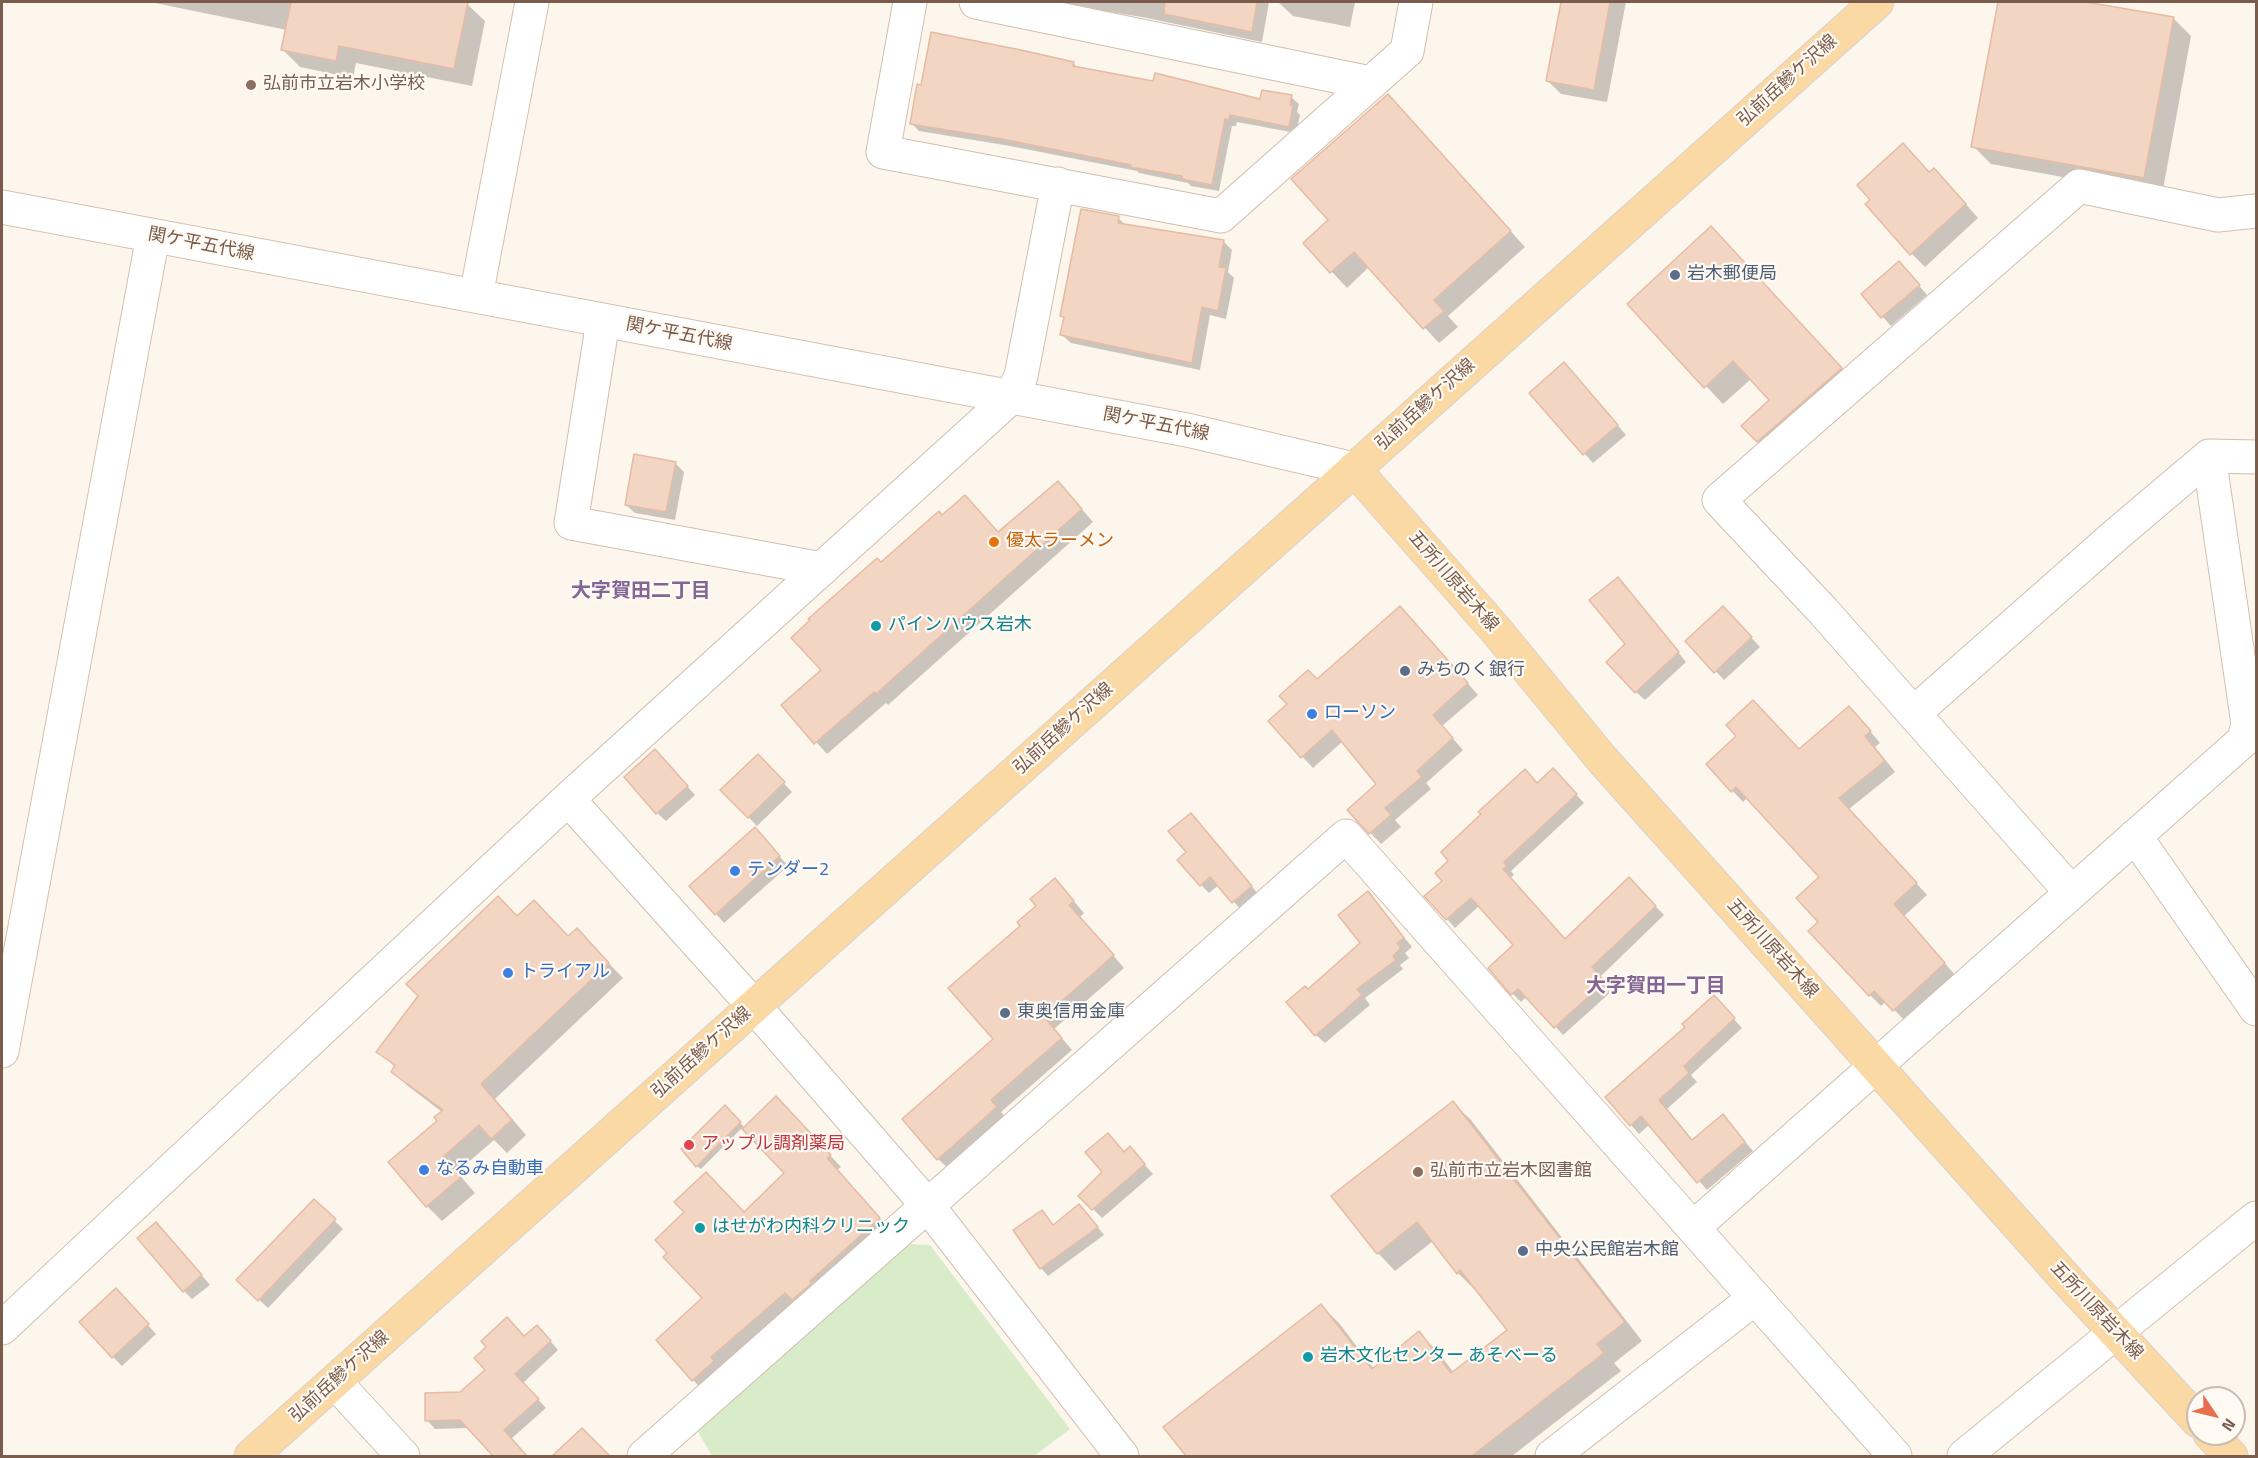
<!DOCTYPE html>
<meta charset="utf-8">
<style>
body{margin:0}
#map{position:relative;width:2258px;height:1458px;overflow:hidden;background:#fdf6ec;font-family:"Titillium Web",sans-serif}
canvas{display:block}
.frame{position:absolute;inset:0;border:3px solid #7a5c4d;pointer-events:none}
.north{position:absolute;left:2186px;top:1386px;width:60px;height:60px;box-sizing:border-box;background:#fffaf3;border:2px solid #cabbb1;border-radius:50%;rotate:125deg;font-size:16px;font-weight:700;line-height:24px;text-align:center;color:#7a5c4d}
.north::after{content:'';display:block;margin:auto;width:21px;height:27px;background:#e76f51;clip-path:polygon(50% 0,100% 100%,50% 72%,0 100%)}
</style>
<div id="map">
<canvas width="2258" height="1458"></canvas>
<div class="frame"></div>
<div class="north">N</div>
</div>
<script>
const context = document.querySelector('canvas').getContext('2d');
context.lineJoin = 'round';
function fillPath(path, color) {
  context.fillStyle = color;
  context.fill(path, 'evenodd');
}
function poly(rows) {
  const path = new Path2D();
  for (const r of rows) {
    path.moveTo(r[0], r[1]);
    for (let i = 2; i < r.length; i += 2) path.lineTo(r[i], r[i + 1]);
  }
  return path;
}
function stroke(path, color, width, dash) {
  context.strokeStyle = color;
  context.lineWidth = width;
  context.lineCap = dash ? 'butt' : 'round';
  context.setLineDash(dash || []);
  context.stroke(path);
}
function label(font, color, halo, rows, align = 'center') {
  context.font = font + ' "Titillium Web","Noto Sans JP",sans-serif';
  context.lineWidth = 4.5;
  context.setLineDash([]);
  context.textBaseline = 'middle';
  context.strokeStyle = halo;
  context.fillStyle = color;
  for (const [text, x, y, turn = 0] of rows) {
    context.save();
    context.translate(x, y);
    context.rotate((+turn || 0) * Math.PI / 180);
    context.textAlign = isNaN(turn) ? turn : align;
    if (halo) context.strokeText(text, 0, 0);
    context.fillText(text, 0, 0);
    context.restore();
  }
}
const green = poly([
 [909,1244,930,1245,1070,1429,1034,1456,712,1456,697,1430]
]);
const shadow = poly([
 [150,2,456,2,467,4,485,21,472,86,356,63,353,78,300,67,283,50,287,30],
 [1047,2,1269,2,1262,42,1142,17],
 [1278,2,1355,2,1350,27,1293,16],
 [1562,2,1626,2,1607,102,1561,94,1548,81],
 [1999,2,2078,2,2173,18,2191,36,2162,195,1991,164,1973,146],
 [1073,63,1078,68,1261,100,1291,97,1299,104,1297,112,1300,115,1296,133,1237,122,1236,126,1232,126,1219,191,1191,186,1188,183,1139,173,1137,171,1010,146,919,131,911,123],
 [1403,112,1525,247,1448,316,1458,327,1439,343,1369,267,1347,288,1305,243,1331,220],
 [1930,174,1947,183,1978,218,1925,267,1911,253],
 [1118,218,1127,226,1224,242,1232,250,1228,272,1234,278,1226,319,1210,315,1200,370,1071,343,1062,335,1065,319,1062,316],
 [1728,246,1858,386,1775,459,1758,441,1771,400,1751,379,1723,404,1629,304],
 [1907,272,1927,295,1891,326,1863,295],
 [1573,373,1626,435,1593,463,1531,393],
 [675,463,684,472,675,520,635,513,626,505],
 [1069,494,1093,522,888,705,886,703,827,754,783,706,823,671,881,564,943,517,999,534],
 [1626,588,1686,662,1645,700,1636,692,1627,644],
 [1731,616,1760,647,1724,680,1687,641],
 [1411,619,1478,695,1442,726,1463,750,1426,783,1431,789,1395,820,1401,827,1381,844,1349,810,1378,784,1343,741,1313,768,1270,722,1317,681],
 [1860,719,1880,743,1875,747,1895,772,1849,809,1927,895,1904,916,1955,975,1905,1021,1886,1001,1881,1006,1870,995,1821,877,1748,797,1743,802,1708,764,1799,751],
 [758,756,792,792,757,826,722,790],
 [664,759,695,795,666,821,657,813],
 [1561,778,1584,803,1511,871,1514,875,1510,878,1566,940,1629,879,1664,915,1600,977,1612,991,1563,1035,1527,996,1521,1002,1513,994,1516,945,1480,905,1455,928,1447,919,1444,881,1538,784],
 [1199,824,1260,896,1242,911,1219,885,1209,893,1201,885,1188,852],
 [763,838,788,866,724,923,716,914],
 [1066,892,1084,913,1080,917,1124,968,1054,1029,1072,1050,1001,1112,1007,1119,950,1170,938,1159,995,1040,1022,926],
 [1376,902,1412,947,1405,953,1409,958,1400,965,1403,969,1365,998,1370,1005,1325,1043,1316,1035,1308,991,1362,943],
 [518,917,591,945,623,978,495,1099,526,1135,507,1153,494,1140,457,1172,475,1193,442,1221,427,1206,439,1121,442,1112,408,1086,393,1072,396,1068,378,1051],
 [1722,1006,1742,1028,1691,1075,1697,1082,1667,1109,1693,1141,1731,1125,1753,1151,1707,1190,1650,1124,1639,1134,1631,1125],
 [1453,1103,1471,1120,1642,1341,1614,1363,1621,1371,1512,1456,1188,1456,1165,1427,1321,1306,1339,1323,1374,1369,1419,1333,1437,1351,1454,1373,1509,1330,1477,1289,1475,1290,1458,1273,1433,1241,1395,1271,1378,1253],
 [725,1107,745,1128,787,1109,841,1167,837,1170,890,1230,704,1391,693,1380,704,1298,744,1213,786,1173,743,1127,701,1169,697,1166],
 [1125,1153,1138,1157,1153,1174,1102,1218,1080,1196],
 [314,1201,343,1229,268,1308,238,1280],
 [1042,1212,1054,1226,1086,1213,1104,1235,1048,1276,1041,1268],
 [165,1232,210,1285,192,1299,184,1291],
 [124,1299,156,1334,122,1366,113,1357],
 [545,1335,558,1350,523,1383,546,1408,511,1439,526,1456,495,1456,469,1428,435,1429,427,1420,524,1338],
 [582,1430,608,1456,555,1456]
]);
const building = poly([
 [291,2,468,2,454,69,339,46,336,61,281,50,291,2],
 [1165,2,1257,2,1252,32,1164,14,1165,2],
 [1561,2,1610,2,1594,90,1546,81,1561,2],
 [1998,2,2086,2,2174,17,2144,178,1971,147,1998,2],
 [931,32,1021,50,1074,62,1073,66,1153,81,1155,73,1260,99,1262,90,1292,95,1290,105,1293,106,1289,127,1230,115,1229,120,1225,119,1212,185,1182,179,1182,176,1130,167,1131,165,1002,139,910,124,917,84,921,85,931,32],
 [1388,94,1511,231,1434,300,1444,311,1423,329,1354,252,1330,273,1303,243,1328,220,1291,179,1388,94],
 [1903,143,1929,172,1934,168,1966,204,1910,255,1865,204,1870,200,1857,185,1903,143],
 [1081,209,1119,216,1118,223,1224,240,1219,267,1226,268,1218,311,1202,307,1192,363,1060,335,1064,317,1060,316,1081,209],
 [1711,226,1842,368,1757,442,1741,426,1769,400,1733,361,1704,388,1627,304,1711,226],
 [1899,261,1920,285,1881,318,1861,294,1899,261],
 [1564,362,1618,425,1583,455,1529,393,1564,362],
 [634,454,676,462,666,512,625,505,634,454],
 [1058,481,1082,509,876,694,874,692,814,744,781,705,821,670,791,638,810,620,808,619,877,558,881,562,939,511,942,515,965,495,998,532,1058,481],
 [1618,577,1679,652,1635,693,1606,662,1625,644,1589,600,1618,577],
 [1400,606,1468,683,1433,715,1453,738,1417,771,1422,777,1385,808,1391,815,1369,834,1347,810,1376,784,1332,730,1301,758,1268,721,1287,704,1279,696,1308,670,1317,679,1400,606],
 [1723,606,1752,637,1714,673,1685,641,1723,606],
 [1753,700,1799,749,1849,706,1871,731,1865,736,1885,761,1839,798,1917,883,1894,904,1945,963,1893,1011,1874,991,1869,996,1808,931,1818,922,1796,898,1819,877,1736,787,1731,792,1706,764,1736,736,1726,725,1753,700],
 [655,749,688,786,656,814,624,777,655,749],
 [758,754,785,782,748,818,720,790,758,754],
 [1553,768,1577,794,1504,862,1507,866,1503,869,1565,939,1629,877,1656,906,1592,967,1605,982,1554,1028,1518,989,1511,995,1488,968,1513,945,1471,898,1446,920,1424,896,1442,881,1435,873,1448,861,1441,852,1481,814,1478,812,1525,769,1537,783,1553,768],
 [1191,813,1252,886,1232,903,1210,877,1200,886,1177,860,1186,852,1168,831,1191,813],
 [755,827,780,856,715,915,689,886,755,827],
 [1055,878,1074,901,1069,905,1114,955,1044,1017,1062,1038,991,1100,997,1107,937,1160,902,1119,993,1039,948,988,1020,926,1017,922,1036,906,1030,899,1055,878],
 [1368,891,1404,938,1397,943,1401,948,1393,956,1396,960,1357,989,1362,995,1315,1036,1286,1002,1305,986,1308,989,1360,943,1338,915,1368,891],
 [498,896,517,916,534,900,568,936,577,928,609,963,481,1084,512,1120,491,1139,479,1125,443,1157,461,1177,426,1207,388,1162,437,1121,434,1117,443,1110,391,1072,395,1065,376,1052,418,996,406,984,498,896],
 [1714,995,1735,1018,1684,1066,1689,1073,1659,1100,1692,1140,1723,1114,1745,1142,1697,1183,1641,1116,1630,1126,1605,1097,1685,1027,1682,1024,1714,995],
 [776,1096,831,1155,827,1158,880,1218,810,1281,812,1283,792,1300,785,1293,711,1357,714,1361,692,1381,656,1340,702,1298,663,1257,667,1253,655,1240,684,1212,674,1202,706,1172,744,1212,784,1173,742,1129,776,1096],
 [1453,1101,1625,1322,1597,1344,1604,1353,1472,1456,1186,1456,1163,1427,1321,1304,1372,1369,1419,1331,1451,1373,1507,1330,1460,1270,1457,1274,1417,1222,1377,1254,1331,1196,1453,1101],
 [725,1105,741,1122,696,1167,681,1149,725,1105],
 [1108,1133,1124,1152,1130,1146,1145,1164,1092,1210,1078,1196,1102,1172,1085,1152,1108,1133],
 [314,1199,336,1219,258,1301,236,1280,314,1199],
 [1079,1204,1098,1227,1040,1269,1013,1230,1042,1210,1053,1225,1079,1204],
 [156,1222,202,1275,183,1292,137,1238,156,1222],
 [116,1288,149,1324,112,1358,79,1322,116,1288],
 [507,1317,524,1336,537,1325,551,1341,515,1374,539,1399,504,1430,527,1456,493,1456,460,1420,425,1421,425,1393,460,1392,485,1370,474,1358,486,1347,481,1341,507,1317],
 [582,1428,610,1456,552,1456,582,1428]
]);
const street = poly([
 [910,2,883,152,1221,216,1407,51,1416,2],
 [976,2,1370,83],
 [603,321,571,523,822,569],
 [1914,713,2117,534,2209,456,2256,457],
 [568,799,754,1006,928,1206,1122,1456],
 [2135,836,2256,1009],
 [2071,892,1824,612,1719,500,2079,186,2218,215,2256,211],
 [1694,1227,2244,740,2248,724,2209,456],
 [2,1328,568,799,1010,398,1021,376,1058,184],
 [335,1382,403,1456],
 [644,1456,1346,836,1895,1456],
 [1552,1456,1755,1298]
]);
const secondary = poly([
 [2,207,1187,430,1354,469],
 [476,296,532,2],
 [2,1051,153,236],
 [1964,1456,2256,1218]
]);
const primary = poly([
 [1354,469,1495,629,1601,758,2067,1280,2198,1421],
 [2210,1434,2231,1456],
 [251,1456,1877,2]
]);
const markers = [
 [251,85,6,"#8d6e63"],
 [1675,275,6,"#5c6f8a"],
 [994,542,6,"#e8710a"],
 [876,626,6,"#0f9aa8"],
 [1405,671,6,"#5c6f8a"],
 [1312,714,6,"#3f7fe0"],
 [735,871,6,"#3f7fe0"],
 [508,973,6,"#3f7fe0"],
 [1005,1013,6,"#5c6f8a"],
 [689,1145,6,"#e0444e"],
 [424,1170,6,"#3f7fe0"],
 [1418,1172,6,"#8d6e63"],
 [700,1228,6,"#0f9aa8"],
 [1523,1251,6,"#5c6f8a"],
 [1308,1357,6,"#0f9aa8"]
];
const streetNames = [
 ["弘前岳鰺ケ沢線",1788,81,-42],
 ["関ケ平五代線",201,245,11],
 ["関ケ平五代線",679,335,11],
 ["弘前岳鰺ケ沢線",1426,405,-42],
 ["関ケ平五代線",1156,425,11],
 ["五所川原岩木線",1453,582,49],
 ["弘前岳鰺ケ沢線",1064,729,-42],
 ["五所川原岩木線",1772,949,48],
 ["弘前岳鰺ケ沢線",702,1053,-42],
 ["五所川原岩木線",2096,1311,47],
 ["弘前岳鰺ケ沢線",340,1377,-42]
];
const educationNames = [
 ["弘前市立岩木小学校",263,85],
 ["弘前市立岩木図書館",1430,1172]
];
const serviceNames = [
 ["岩木郵便局",1687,275],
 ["みちのく銀行",1417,671],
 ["東奥信用金庫",1017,1013],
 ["中央公民館岩木館",1535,1251]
];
const foodNames = [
 ["優太ラーメン",1006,542]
];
const cultureNames = [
 ["パインハウス岩木",888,626],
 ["はせがわ内科クリニック",712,1228],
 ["岩木文化センター あそべーる",1320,1357]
];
const shopNames = [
 ["ローソン",1324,714],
 ["テンダー2",747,871],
 ["トライアル",520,973],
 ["なるみ自動車",436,1170]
];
const healthNames = [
 ["アップル調剤薬局",701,1145]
];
const neighbourhoodNames = [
 ["大字賀田二丁目",641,592],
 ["大字賀田一丁目",1656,987]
];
fillPath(green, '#d8ecc9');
fillPath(shadow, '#0003');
fillPath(building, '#f3d5c3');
stroke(building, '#e6bba3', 1.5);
stroke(street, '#d1beb0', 35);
stroke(secondary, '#d6c0b0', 35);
stroke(primary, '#dad1cd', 35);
stroke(street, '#fff', 33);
stroke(secondary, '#fff', 33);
stroke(primary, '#fbd9a5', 33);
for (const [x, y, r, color] of markers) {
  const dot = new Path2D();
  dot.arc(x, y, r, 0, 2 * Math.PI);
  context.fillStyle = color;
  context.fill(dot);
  stroke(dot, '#fffaf3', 2);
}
label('18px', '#7a5c4d', '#fffaf3', streetNames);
label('18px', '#785e54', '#fffaf3', educationNames, 'left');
label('18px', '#4e5e75', '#fffaf3', serviceNames, 'left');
label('18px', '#c56008', '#fffaf3', foodNames, 'left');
label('18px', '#0d838f', '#fffaf3', cultureNames, 'left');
label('18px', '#366cbe', '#fffaf3', shopNames, 'left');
label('18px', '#be3a42', '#fffaf3', healthNames, 'left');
label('bold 20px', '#846695', '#fffaf3', neighbourhoodNames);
</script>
